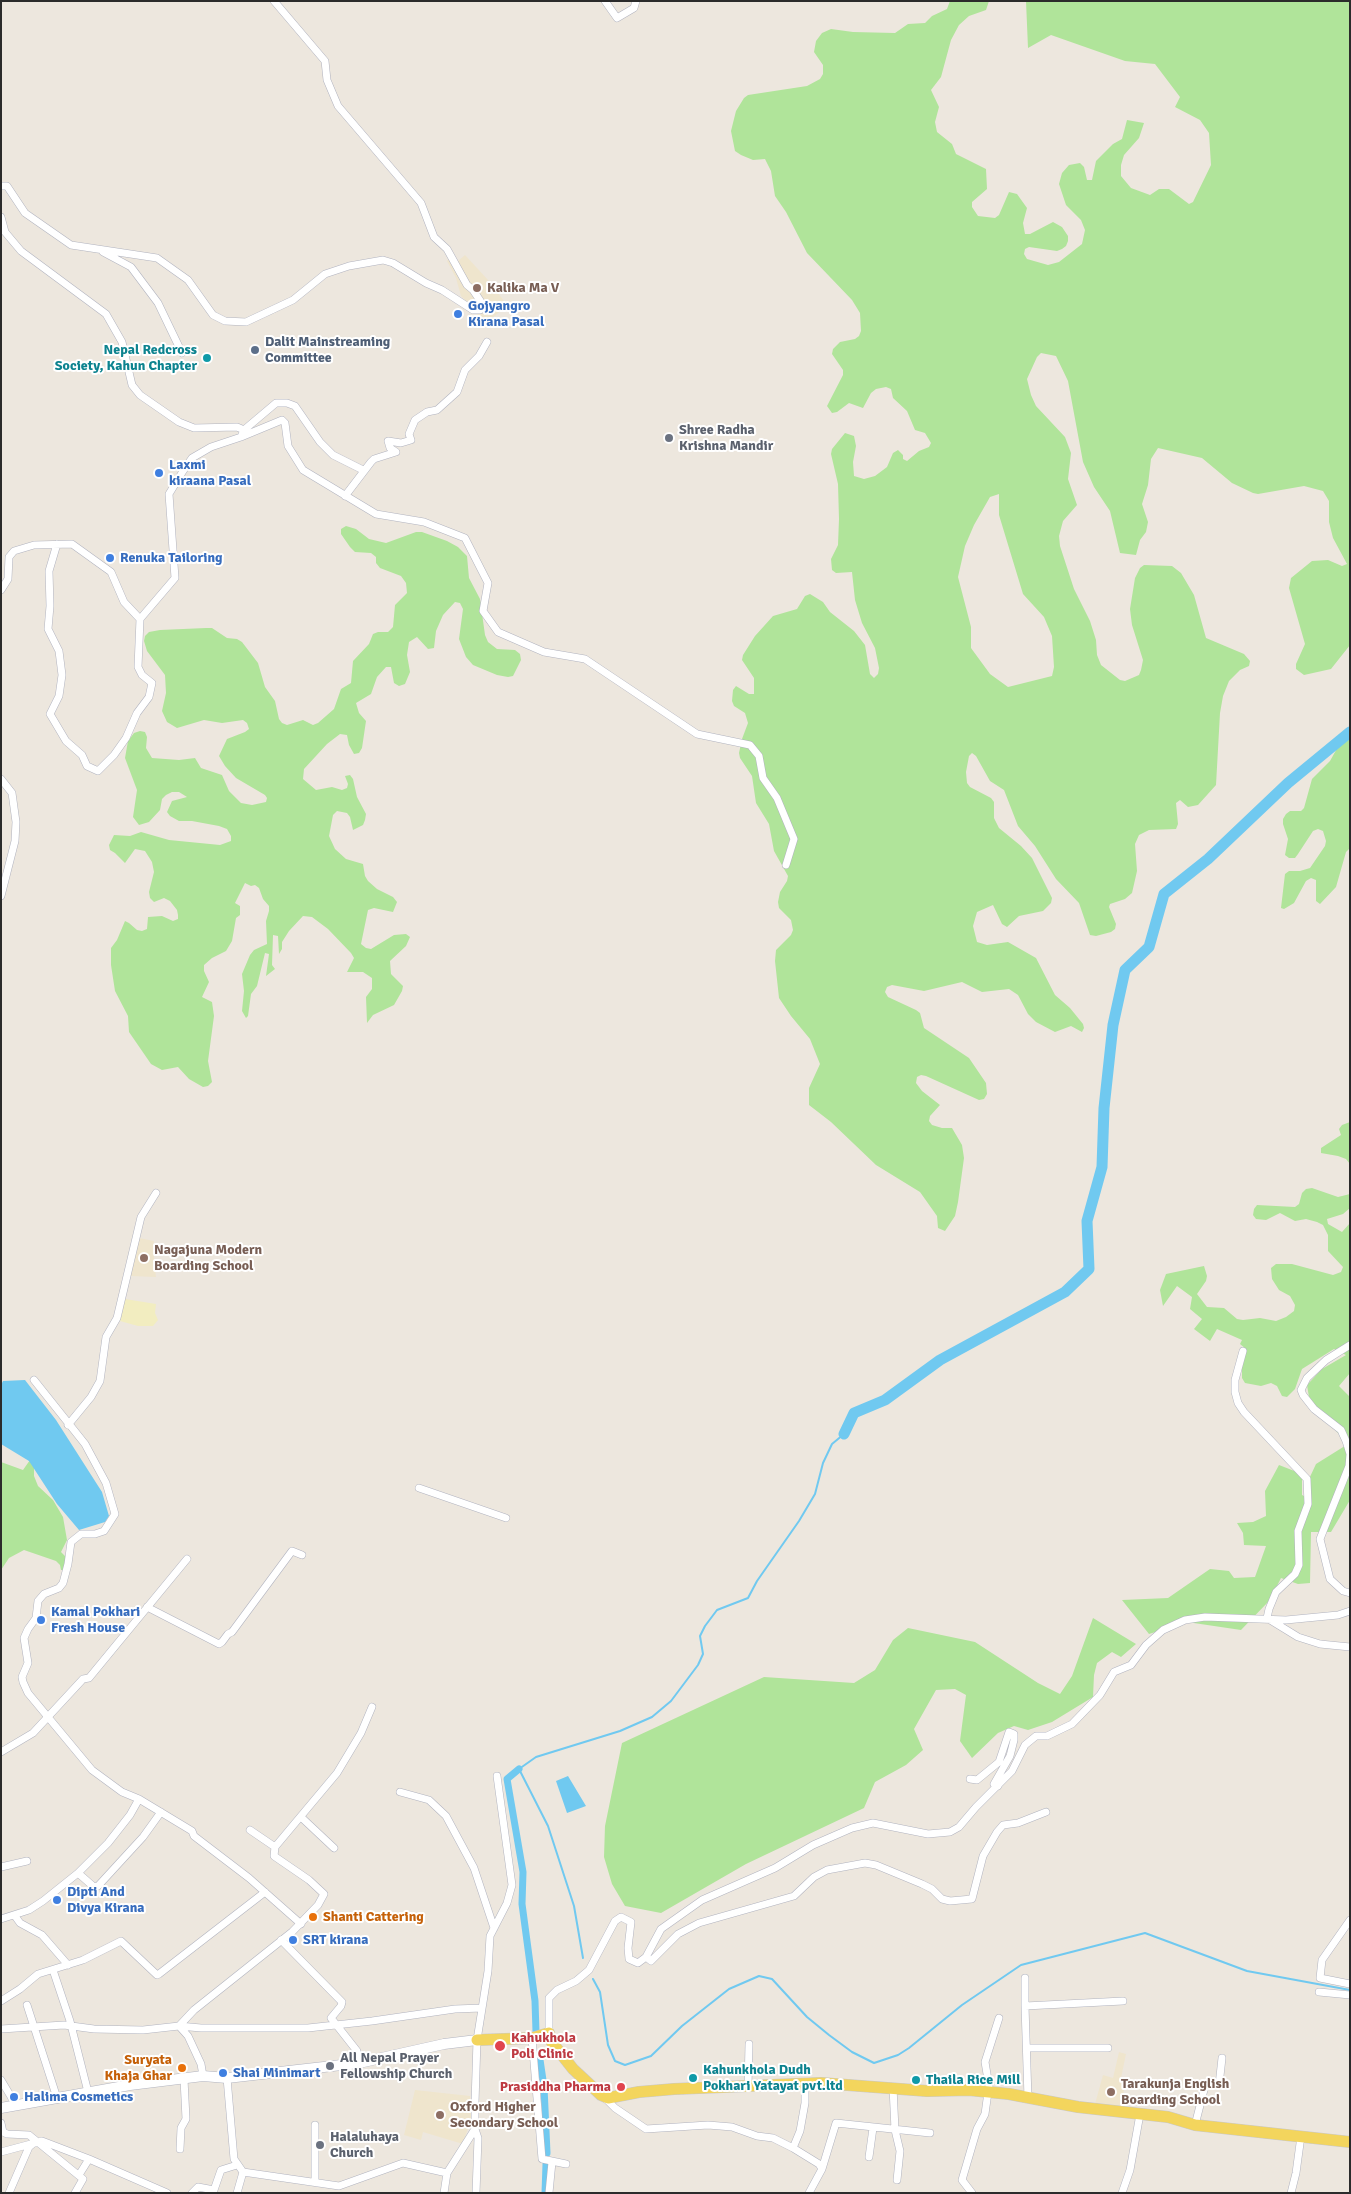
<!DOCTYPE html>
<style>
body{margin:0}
#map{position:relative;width:1351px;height:2194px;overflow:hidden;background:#ede7de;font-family:Signika,sans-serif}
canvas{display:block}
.frame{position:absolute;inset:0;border:2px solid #2b2b2b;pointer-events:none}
</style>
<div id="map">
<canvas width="1351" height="2194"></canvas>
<div class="frame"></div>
</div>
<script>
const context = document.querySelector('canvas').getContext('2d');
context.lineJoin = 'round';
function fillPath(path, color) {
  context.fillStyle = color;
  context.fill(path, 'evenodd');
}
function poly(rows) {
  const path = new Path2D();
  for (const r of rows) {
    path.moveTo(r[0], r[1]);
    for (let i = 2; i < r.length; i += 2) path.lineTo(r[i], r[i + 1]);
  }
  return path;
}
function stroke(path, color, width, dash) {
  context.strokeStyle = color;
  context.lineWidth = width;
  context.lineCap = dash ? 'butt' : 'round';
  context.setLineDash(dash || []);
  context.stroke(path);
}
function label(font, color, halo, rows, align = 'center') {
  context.font = font + ' Signika,sans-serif';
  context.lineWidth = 4;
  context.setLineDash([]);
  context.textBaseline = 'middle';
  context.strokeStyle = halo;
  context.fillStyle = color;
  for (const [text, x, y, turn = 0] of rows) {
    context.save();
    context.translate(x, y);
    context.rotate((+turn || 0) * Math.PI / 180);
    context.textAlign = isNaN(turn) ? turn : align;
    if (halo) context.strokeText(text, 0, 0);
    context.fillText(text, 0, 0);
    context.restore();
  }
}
const education = poly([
 [465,255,489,281,504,301,504,308,484,325,474,309,461,296,456,278,447,261,451,256,458,261],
 [139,1238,154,1241,153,1248,156,1277,130,1276],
 [1119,2052,1126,2054,1121,2078,1126,2080,1120,2109,1095,2104,1103,2075,1113,2078],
 [415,2090,470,2096,471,2118,463,2144,423,2132,421,2140,404,2135]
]);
const green = poly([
 [950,1,989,1,986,10,969,16,959,25,951,40,941,77,931,90,939,107,935,122,937,132,952,144,956,154,986,169,987,189,972,202,972,207,978,216,995,218,999,215,1009,192,1017,194,1027,208,1023,223,1025,234,1030,234,1053,222,1062,227,1068,236,1068,241,1066,246,1062,249,1057,251,1029,247,1025,249,1024,254,1027,259,1048,265,1059,262,1082,244,1085,230,1081,220,1066,205,1059,184,1062,173,1069,165,1080,163,1084,167,1087,180,1092,180,1096,161,1113,144,1122,139,1127,120,1144,123,1139,138,1124,155,1121,165,1121,176,1131,188,1150,195,1159,189,1169,189,1189,204,1193,202,1211,165,1209,133,1200,120,1175,107,1180,97,1155,64,1125,61,1051,35,1028,48,1026,1,1350,1,1350,645,1331,669,1304,675,1296,669,1296,664,1305,644,1289,588,1291,578,1312,561,1328,560,1342,566,1347,564,1333,538,1329,522,1329,501,1323,491,1304,486,1258,494,1253,493,1232,483,1202,458,1158,448,1151,459,1148,485,1142,504,1148,522,1146,532,1140,540,1136,555,1120,553,1110,511,1094,487,1083,462,1068,381,1056,356,1041,353,1037,357,1027,379,1031,395,1036,406,1065,437,1071,453,1068,479,1077,505,1063,521,1059,536,1060,546,1074,589,1090,621,1096,640,1097,655,1101,665,1120,680,1125,681,1139,675,1141,670,1143,660,1132,625,1130,609,1135,578,1140,568,1144,565,1172,566,1181,573,1194,595,1206,638,1244,654,1250,661,1249,666,1240,670,1229,681,1223,696,1220,713,1216,785,1198,805,1188,807,1180,800,1176,803,1178,824,1176,829,1149,830,1139,835,1135,844,1137,871,1132,893,1125,899,1110,904,1109,907,1116,924,1115,929,1111,932,1096,936,1090,935,1079,903,1056,879,1035,846,1018,826,1004,790,990,781,976,756,972,753,969,756,966,772,967,783,970,787,991,798,994,802,994,818,999,828,1021,846,1032,858,1052,898,1051,903,1043,911,1019,916,1007,927,1002,924,993,905,977,912,973,926,977,942,987,945,1008,942,1036,958,1055,995,1070,1008,1083,1024,1084,1028,1082,1032,1071,1026,1055,1032,1036,1022,1028,1014,1018,995,1009,989,982,992,962,982,924,991,892,985,887,987,885,992,888,997,916,1010,920,1013,924,1028,969,1058,986,1083,987,1094,984,1099,979,1100,926,1076,921,1075,917,1077,916,1083,922,1091,940,1105,930,1116,929,1121,932,1125,942,1128,952,1128,962,1145,964,1158,958,1202,955,1216,945,1231,938,1228,937,1216,920,1192,876,1165,831,1122,809,1105,809,1088,820,1064,810,1039,791,1016,779,998,775,961,776,950,791,935,793,930,791,920,779,908,778,902,780,892,787,881,788,876,774,851,769,824,756,803,752,776,740,758,739,753,742,739,748,723,745,713,734,706,732,701,733,690,736,686,749,694,754,694,754,678,742,660,743,655,755,636,773,616,797,609,805,596,810,594,823,602,830,612,854,631,865,645,870,674,874,678,878,674,879,668,875,648,862,623,855,600,852,572,836,573,832,570,831,559,838,545,839,519,838,484,831,454,832,449,845,433,854,436,856,446,853,462,854,476,864,479,875,476,887,467,893,453,898,450,903,455,903,459,907,461,919,451,929,447,931,443,925,433,915,430,907,411,893,398,891,389,886,387,876,389,871,393,863,408,849,403,837,412,832,413,827,406,843,375,843,370,832,354,833,349,840,342,855,339,859,336,861,331,860,313,852,300,807,253,786,212,775,196,771,171,765,159,753,160,741,155,735,151,731,131,736,111,744,98,748,95,807,86,820,79,823,74,823,65,814,52,816,41,822,33,831,29,853,32,895,33,908,24,925,23,932,16,947,9],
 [999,494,999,515,1023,594,1044,617,1052,636,1054,667,1052,676,1008,687,990,674,971,648,971,627,958,577,965,546,974,525,990,497],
 [346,526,356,529,369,539,386,543,416,532,422,532,447,541,458,547,467,556,469,578,480,599,485,635,488,642,497,649,515,650,520,654,521,660,513,676,508,677,497,675,473,665,466,657,459,639,463,609,460,603,455,602,443,615,436,631,434,648,428,649,417,637,409,642,407,655,410,672,405,684,399,686,394,683,391,667,386,667,377,677,371,694,356,703,359,713,366,721,362,748,359,753,354,754,349,745,347,735,340,734,327,744,304,769,303,779,316,790,332,787,342,790,347,788,348,784,345,776,350,775,353,779,357,797,366,814,365,820,363,825,353,830,350,817,347,813,337,811,333,815,329,836,335,849,346,859,363,864,365,876,368,881,377,889,393,897,397,902,393,912,374,908,368,910,361,944,366,948,371,949,394,935,406,934,410,937,406,946,390,961,391,974,403,986,402,991,394,1005,373,1015,367,1023,366,997,372,989,372,978,363,972,347,972,354,958,351,953,328,929,312,917,303,916,289,931,282,942,282,949,279,954,278,936,273,935,272,965,275,969,266,976,269,954,265,953,257,986,251,994,248,1016,246,1018,242,1011,244,991,242,974,250,955,254,950,267,944,266,921,269,911,269,906,263,899,259,888,255,885,251,886,245,883,235,903,240,906,240,915,236,918,232,941,226,951,212,958,204,965,204,971,209,982,202,997,212,1002,214,1016,208,1061,212,1082,208,1086,203,1087,189,1079,178,1067,162,1070,151,1064,129,1032,128,1016,115,991,111,965,111,948,117,940,125,921,129,923,137,930,142,931,147,929,148,917,162,916,173,921,178,919,178,915,177,910,170,901,164,898,154,902,150,898,149,892,154,872,152,862,145,851,135,849,125,863,115,853,110,850,109,845,114,835,130,836,141,832,169,840,220,845,231,841,231,836,227,829,219,826,192,821,179,821,170,816,167,812,172,801,187,797,179,792,172,792,166,795,162,799,160,810,149,822,139,825,133,817,137,790,125,758,128,741,134,733,140,731,145,732,147,737,146,748,152,758,179,760,195,758,201,768,222,775,229,791,241,803,252,805,266,802,267,798,265,795,236,778,225,766,219,756,227,739,245,732,249,729,247,723,243,720,222,723,204,720,177,728,167,722,162,711,166,693,165,675,147,651,144,641,145,636,149,632,160,630,206,628,212,628,227,638,237,639,242,642,258,663,265,687,275,701,279,719,282,723,287,725,303,720,313,725,318,723,334,709,341,689,351,683,353,661,369,644,373,634,378,632,388,632,393,627,395,605,407,593,406,583,401,576,380,568,376,563,376,557,371,553,355,552,350,547,341,534,341,529],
 [1350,735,1350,848,1346,852,1336,887,1320,904,1316,901,1316,880,1311,878,1306,881,1294,903,1284,909,1281,908,1285,874,1289,871,1300,871,1310,868,1325,846,1326,841,1323,831,1318,829,1313,831,1298,854,1295,858,1289,858,1285,855,1288,839,1283,824,1283,819,1286,814,1290,811,1301,811,1304,808,1312,779,1330,761,1340,743],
 [1350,1122,1350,1164,1346,1159,1338,1156,1321,1153,1321,1148,1341,1135,1339,1129,1342,1125],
 [1312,1188,1338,1197,1350,1194,1350,1208,1343,1214,1327,1219,1328,1224,1342,1232,1350,1223,1350,1373,1339,1386,1350,1397,1350,1500,1331,1532,1311,1532,1310,1583,1298,1584,1281,1578,1270,1600,1241,1630,1187,1622,1149,1634,1122,1600,1168,1598,1210,1569,1229,1571,1234,1578,1255,1577,1266,1546,1244,1545,1243,1533,1237,1523,1253,1522,1266,1516,1265,1491,1279,1465,1302,1474,1302,1495,1308,1498,1309,1479,1316,1464,1348,1444,1318,1411,1309,1397,1307,1385,1322,1369,1346,1355,1334,1349,1302,1369,1295,1389,1287,1397,1282,1396,1277,1386,1271,1383,1261,1386,1245,1383,1242,1378,1242,1362,1246,1349,1240,1344,1242,1340,1217,1329,1210,1341,1194,1329,1202,1319,1190,1309,1192,1297,1177,1286,1163,1306,1160,1290,1166,1274,1204,1266,1207,1276,1206,1281,1197,1294,1207,1307,1224,1308,1237,1319,1243,1320,1260,1318,1276,1321,1286,1317,1294,1311,1295,1305,1290,1296,1279,1290,1272,1279,1271,1268,1276,1264,1292,1264,1333,1275,1341,1272,1343,1267,1328,1251,1328,1235,1323,1225,1317,1222,1306,1219,1295,1221,1280,1213,1266,1220,1256,1219,1253,1215,1254,1209,1257,1205,1295,1207,1299,1204,1302,1193,1306,1189],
 [30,1460,34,1464,34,1476,38,1486,53,1500,63,1517,67,1540,61,1552,66,1557,64,1570,61,1570,60,1565,56,1561,24,1550,9,1558,1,1570,1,1462,23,1470],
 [1093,1618,1136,1644,1121,1657,1112,1652,1097,1663,1094,1675,1093,1697,1052,1722,1028,1730,1014,1726,998,1733,972,1758,960,1741,966,1695,955,1689,936,1690,914,1729,923,1750,906,1765,875,1782,864,1808,746,1864,661,1913,625,1906,612,1884,604,1857,605,1826,622,1743,764,1677,854,1683,875,1670,893,1640,908,1628,975,1642,1038,1683,1060,1694,1072,1676]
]);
const sand = poly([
 [125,1299,156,1304,155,1313,158,1320,153,1326,138,1326,120,1321]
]);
const water = poly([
 [25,1380,56,1420,102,1492,109,1516,105,1522,79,1530,57,1504,29,1461,1,1444,1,1385,3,1381],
 [568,1776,586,1806,567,1813,556,1781]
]);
const stream = poly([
 [583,1958,574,1906,548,1826,519,1769,536,1757,620,1731,652,1717,671,1701,698,1665,703,1654,700,1636,705,1626,717,1610,748,1598,757,1581,799,1521,815,1494,823,1463,832,1444,844,1434],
 [593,1979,600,1992,608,2045,615,2061,625,2065,651,2056,682,2026,729,1989,759,1976,772,1979,807,2017,829,2035,852,2052,874,2063,898,2055,909,2048,962,2005,1021,1965,1145,1933,1247,1971,1350,1990]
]);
const canal = poly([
 [519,1769,507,1779,523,1872,522,1904,535,2001,536,2032],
 [539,2053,544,2087,547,2153],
 [545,2193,546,2164]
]);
const river = poly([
 [844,1434,854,1413,885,1400,940,1360,1065,1292,1089,1269,1087,1221,1102,1167,1104,1108,1113,1025,1125,970,1149,947,1164,894,1208,859,1288,783,1350,732]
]);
const minor = poly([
 [605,1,617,18,634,8,636,1],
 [1,186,7,186,25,213,71,245,157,258,188,280,213,315,225,321,246,322,293,300,325,274,349,266,383,260,393,263,426,283,442,290,473,310,480,310,481,302,473,290,467,285,447,249,434,237,421,203,338,106,327,80,325,61,274,1],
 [1,217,5,232,21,251,106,314,122,342,132,385,140,395,179,422,194,428,237,427,244,430],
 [103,252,131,267,158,303,182,353],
 [241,437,282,420,285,423,288,446,303,470,376,514,424,522,465,538,488,583,483,611,498,632,544,652,585,659,697,734,750,745,759,756,763,778,777,798,794,839,786,865],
 [345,496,371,462,374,459,396,452,390,448,388,441,401,443,411,440,409,434,415,420,427,412,437,410,457,392,465,370,479,356,487,342],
 [57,544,49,571,50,606,48,629,59,651,62,675,59,696,50,714,66,741,82,755,87,766,98,771,114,755,126,738,137,713,149,697,152,683,142,675,138,667,140,619],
 [1,590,8,579,9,557,14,551,34,545,72,544,111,572,124,602,140,619,175,578,169,494,183,471,192,458,211,447,241,437,244,430,276,403,287,403,295,406,320,442,333,455,363,470],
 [1,779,12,793,16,822,15,841,1,896],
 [1350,1345,1326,1360,1307,1378,1301,1390,1303,1395,1314,1409,1341,1430,1346,1441,1350,1454,1349,1466,1320,1539,1330,1579,1343,1591,1350,1593],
 [1243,1351,1235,1380,1235,1392,1238,1403,1244,1412,1307,1479,1308,1504,1298,1531,1299,1565,1295,1574,1276,1592,1269,1609,1267,1618,1298,1637,1320,1644,1350,1647],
 [34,1380,85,1444,106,1483,115,1514,104,1531,95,1534,81,1534,71,1542,68,1564,63,1583,59,1588,44,1594,38,1601,36,1618,28,1629,24,1638,28,1663,22,1677,23,1682,28,1693,92,1770,122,1792,139,1799,192,1831,194,1836,249,1878,301,1924],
 [68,1425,91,1397,100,1381,106,1337,117,1318,141,1217,156,1193],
 [419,1488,506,1518],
 [147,1607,219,1644,222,1642,228,1634,232,1632,292,1551,302,1555],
 [1,1752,33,1733,83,1679,89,1678,187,1559],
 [970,1779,977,1780,999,1762,1009,1732,1014,1734,1014,1740,1010,1756,994,1784,998,1786],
 [400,1792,429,1800,446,1816,474,1868,494,1928],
 [301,1817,334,1848],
 [250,1830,275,1847],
 [1,1867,27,1861],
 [78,1873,94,1887,98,1886,143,1837,161,1812],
 [15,1916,20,1923,42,1935,68,1965],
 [1,1919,29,1910,43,1901,78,1873,108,1843,130,1815,139,1799],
 [1350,1920,1322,1960,1320,1978,1350,1984],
 [281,1940,342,2002,341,2006,331,2018,357,2051,359,2063],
 [646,1957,651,1961,678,1934,699,1923,794,1896,814,1877,827,1870,865,1863,876,1865,922,1884,932,1889,942,1899,950,1901,972,1899,983,1856,997,1832,1003,1825,1018,1823,1046,1812],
 [53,1970,70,2021,88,2092],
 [1025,1978,1025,2006],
 [1319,1992,1350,1995],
 [1,2001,20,1989,38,1974,83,1960,121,1941,157,1975,159,1974,265,1892],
 [27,2005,57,2098],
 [1,2029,64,2025,94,2029,143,2030,179,2026,201,2028,308,2028,372,2021,455,2009,482,2008],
 [549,2033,549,1998,557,1990,576,1981,589,1970,615,1921,621,1917,631,1922,628,1948,629,1959,638,1963,646,1957,661,1929,702,1900,775,1868,813,1845,852,1828,873,1823,928,1834,950,1832,959,1827,976,1807,1012,1771,1025,1745,1036,1736,1047,1736,1072,1724,1100,1695,1114,1672,1131,1665,1146,1645,1163,1630,1185,1620,1205,1617,1286,1620,1338,1615,1350,1611],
 [532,2038,542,2159,566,2164],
 [1028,2048,1108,2048],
 [203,2076,201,2064,188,2036,179,2026,194,2010,292,1932,318,1905,324,1894,309,1880,274,1856,275,1847,337,1773,361,1733,372,1707],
 [227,2078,234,2159,243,2172],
 [1,2080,16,2105],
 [805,2084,805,2103,800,2131,793,2148,819,2164,822,2169,809,2193],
 [748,2087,749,2044],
 [893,2087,895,2130,900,2151,897,2180],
 [987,2092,989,2086,985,2062,999,2018],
 [604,2097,615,2108,646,2129,708,2125,732,2127,757,2136,773,2138,793,2148],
 [1028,2098,1025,2006,1123,2001],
 [1,2123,3,2132,7,2134,29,2135,83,2179,75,2193],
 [315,2125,315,2182],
 [1195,2125,1205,2086,1219,2085,1222,2058],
 [180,2149,181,2128,186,2119,184,2079],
 [1,2152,42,2141,89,2159],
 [869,2157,873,2128],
 [822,2169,836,2123,930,2133],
 [243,2172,339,2186,403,2163,447,2173,475,2129],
 [79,2175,89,2159,167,2193],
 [9,2193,29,2147,34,2143],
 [192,2193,198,2187,214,2190,221,2170,237,2165],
 [237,2193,243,2172],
 [444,2193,447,2173],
 [476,2193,478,2138,475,2129,475,2103,477,2040,488,1971,490,1936,507,1903,512,1885,497,1776],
 [549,2193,552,2162],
 [972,2193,962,2180,977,2129,985,2114,988,2092],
 [1122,2193,1130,2170,1140,2114],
 [1291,2193,1296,2173,1301,2136]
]);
const secondary = poly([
 [1,2108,130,2085,203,2076,227,2078,359,2063,444,2044,477,2040]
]);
const primary = poly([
 [477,2040,532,2038,549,2033,551,2041,573,2069,601,2095,608,2098,639,2092,674,2089,821,2083,927,2091,969,2090,1009,2094,1078,2107,1168,2117,1195,2125,1350,2142]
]);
const markers = [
 [477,288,5,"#8d6e63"],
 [458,314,5,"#3f7fe0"],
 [255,350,5,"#5c6f8a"],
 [207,358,5,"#0f9aa8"],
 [669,438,5,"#6b7280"],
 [159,473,5,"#3f7fe0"],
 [110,558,5,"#3f7fe0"],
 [144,1258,5,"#8d6e63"],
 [41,1620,5,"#3f7fe0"],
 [57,1900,5,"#3f7fe0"],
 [313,1917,5,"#e8710a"],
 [293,1940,5,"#3f7fe0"],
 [500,2046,6,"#e0444e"],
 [330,2066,5,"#6b7280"],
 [182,2068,5,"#e8710a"],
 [223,2073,5,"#3f7fe0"],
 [693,2078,5,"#0f9aa8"],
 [916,2080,5,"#0f9aa8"],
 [621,2087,5,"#e0444e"],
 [1111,2092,5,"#8d6e63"],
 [14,2097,5,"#3f7fe0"],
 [440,2115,5,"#8d6e63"],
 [320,2145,5,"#6b7280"]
];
const educationNames = [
 ["Kalika Ma V",487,288],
 ["Nagajuna Modern",154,1250],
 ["Boarding School",154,1266],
 ["Tarakunja English",1121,2084],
 ["Boarding School",1121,2100],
 ["Oxford Higher",450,2107],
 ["Secondary School",450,2123]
];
const shopNames = [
 ["Gojyangro",468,306],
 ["Kirana Pasal",468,322],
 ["Laxmi",169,465],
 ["kiraana Pasal",169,481],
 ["Renuka Tailoring",120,558],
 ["Kamal Pokhari",51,1612],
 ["Fresh House",51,1628],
 ["Dipti And",67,1892],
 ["Divya Kirana",67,1908],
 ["SRT kirana",303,1940],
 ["Shai Minimart",233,2073],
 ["Halima Cosmetics",24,2097]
];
const serviceNames = [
 ["Dalit Mainstreaming",265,342],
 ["Committee",265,358]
];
const cultureNames = [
 ["Nepal Redcross",197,350,"right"],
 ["Society, Kahun Chapter",197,366,"right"],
 ["Kahunkhola Dudh",703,2070],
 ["Pokhari Yatayat pvt.ltd",703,2086],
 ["Thaila Rice Mill",926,2080]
];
const worshipNames = [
 ["Shree Radha",679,430],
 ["Krishna Mandir",679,446],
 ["All Nepal Prayer",340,2058],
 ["Fellowship Church",340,2074],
 ["Halaluhaya",330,2137],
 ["Church",330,2153]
];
const foodNames = [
 ["Shanti Cattering",323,1917],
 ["Suryata",172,2060,"right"],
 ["Khaja Ghar",172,2076,"right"]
];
const healthNames = [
 ["Kahukhola",511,2038],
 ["Poli Clinic",511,2054],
 ["Prasiddha Pharma",611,2087,"right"]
];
fillPath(education, '#efe5cd');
fillPath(green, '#b0e49a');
fillPath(sand, '#f2edc0');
fillPath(water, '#70c9f0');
stroke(stream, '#70c9f0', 2);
stroke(canal, '#70c9f0', 7);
stroke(river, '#70c9f0', 11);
stroke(minor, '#b1b3bf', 8);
stroke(secondary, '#b1b3bf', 11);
stroke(primary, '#c8c8c8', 12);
stroke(minor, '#fff', 7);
stroke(secondary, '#fff', 10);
stroke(primary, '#f3d55d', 11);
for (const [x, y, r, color] of markers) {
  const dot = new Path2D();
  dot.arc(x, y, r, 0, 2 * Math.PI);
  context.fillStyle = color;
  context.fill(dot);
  stroke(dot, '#fff', 2);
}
label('bold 14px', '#785e54', '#fff', educationNames, 'left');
label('bold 14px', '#366cbe', '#fff', shopNames, 'left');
label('bold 14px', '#4e5e75', '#fff', serviceNames, 'left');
label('bold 14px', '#0d838f', '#fff', cultureNames, 'left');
label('bold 14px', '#5b616d', '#fff', worshipNames, 'left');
label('bold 14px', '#c56008', '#fff', foodNames, 'left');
label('bold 14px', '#be3a42', '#fff', healthNames, 'left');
</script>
